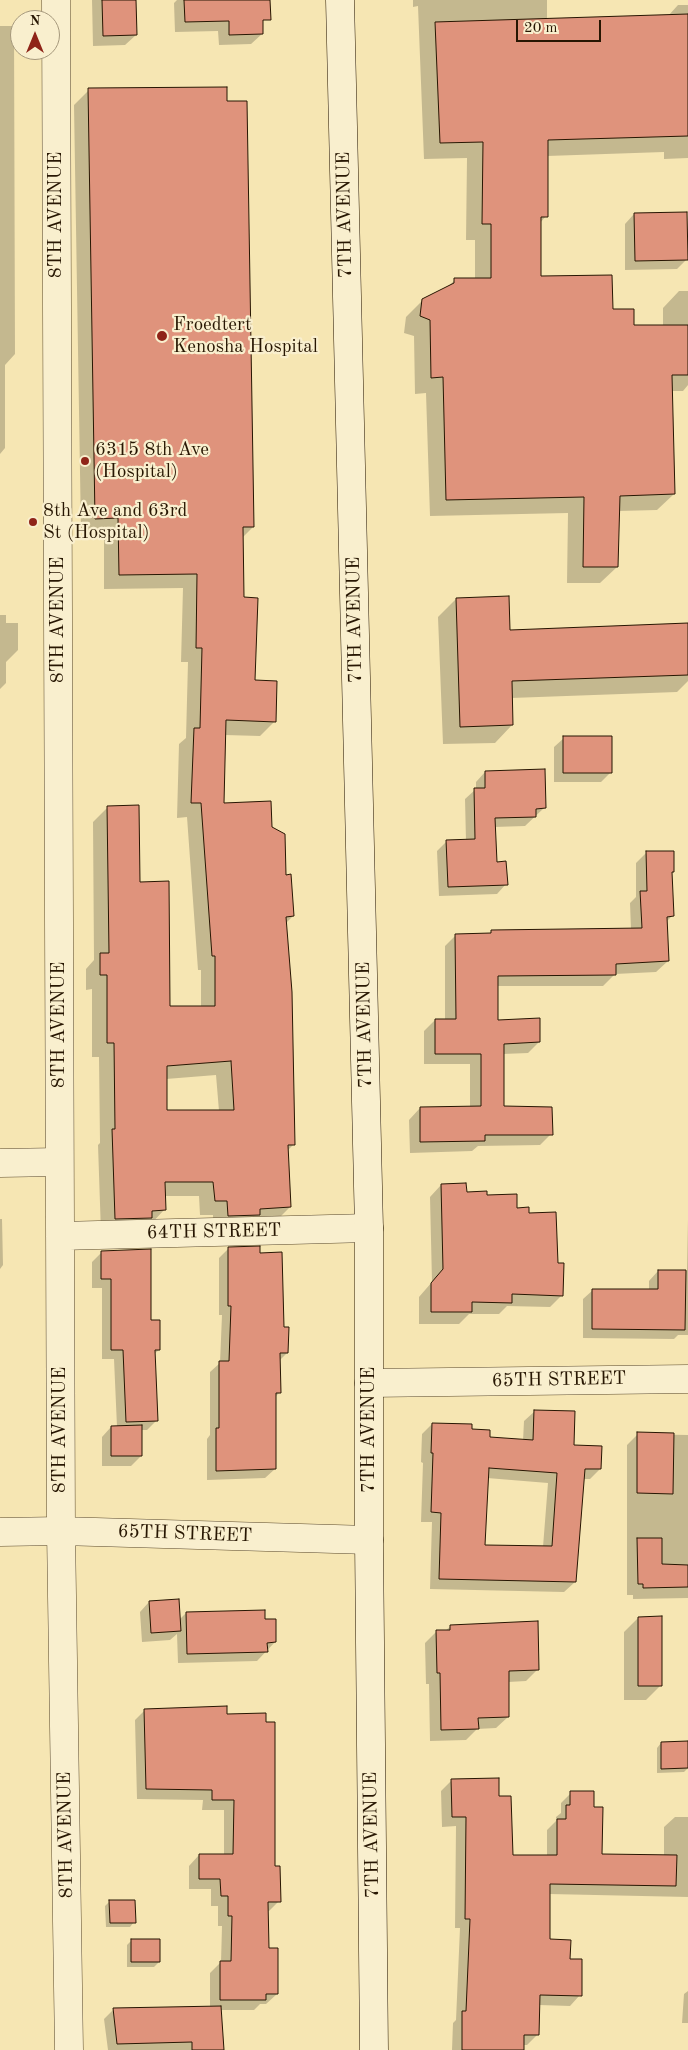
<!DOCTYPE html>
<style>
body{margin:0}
#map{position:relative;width:688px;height:2050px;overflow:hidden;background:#f6e6b3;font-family:"Old Standard TT",serif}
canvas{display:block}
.north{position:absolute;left:10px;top:10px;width:50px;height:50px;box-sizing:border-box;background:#f9efce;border:1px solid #a5987c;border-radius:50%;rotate:0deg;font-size:14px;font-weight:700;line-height:20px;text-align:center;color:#271602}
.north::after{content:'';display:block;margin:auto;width:18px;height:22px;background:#8f2418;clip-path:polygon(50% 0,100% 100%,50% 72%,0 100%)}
.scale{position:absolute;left:516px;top:20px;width:85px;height:22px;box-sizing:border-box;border:2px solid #271602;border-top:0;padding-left:6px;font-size:15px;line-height:18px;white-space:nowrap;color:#271602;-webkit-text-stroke:4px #f9efce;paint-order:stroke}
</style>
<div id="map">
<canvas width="688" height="2050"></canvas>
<div class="north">N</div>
<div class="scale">20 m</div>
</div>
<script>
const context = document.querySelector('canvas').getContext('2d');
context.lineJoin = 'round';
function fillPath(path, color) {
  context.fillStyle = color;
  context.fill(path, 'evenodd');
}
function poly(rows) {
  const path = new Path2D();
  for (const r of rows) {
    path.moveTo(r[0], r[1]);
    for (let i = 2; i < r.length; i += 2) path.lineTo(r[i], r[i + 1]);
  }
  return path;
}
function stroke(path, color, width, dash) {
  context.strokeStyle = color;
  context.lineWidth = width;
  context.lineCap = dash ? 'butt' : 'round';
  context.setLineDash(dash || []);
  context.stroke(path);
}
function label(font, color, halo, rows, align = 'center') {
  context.font = font + ' "Old Standard TT",serif';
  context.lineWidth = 4.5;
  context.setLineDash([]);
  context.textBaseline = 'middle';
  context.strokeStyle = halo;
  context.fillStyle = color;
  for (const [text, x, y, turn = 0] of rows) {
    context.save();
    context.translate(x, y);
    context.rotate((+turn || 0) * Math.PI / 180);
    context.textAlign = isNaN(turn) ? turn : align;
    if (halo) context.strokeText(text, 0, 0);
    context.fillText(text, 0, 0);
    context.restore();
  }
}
const shadow = poly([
 [92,0,135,0,136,35,125,45,93,46],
 [177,0,261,0,262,34,251,44,219,45,218,31,175,32,174,3],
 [413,0,547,0,547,19,668,16,678,5,688,5,688,158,664,159,664,152,547,156,546,216,540,223,540,278,612,310,633,326,663,326,663,308,679,291,688,291,688,385,683,391,671,391,674,494,657,510,618,511,617,567,600,583,567,583,568,513,430,516,426,393,415,394,414,336,404,333,406,317,423,300,446,288,455,280,475,279,475,240,466,240,467,158,424,159,418,6,413,7],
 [0,26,14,26,15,354,5,365,5,448,0,454],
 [89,90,253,527,242,538,242,599,254,681,275,721,260,736,225,735,223,804,271,828,285,876,293,916,286,923,294,1144,287,1151,290,1207,275,1222,213,1230,213,1215,200,1215,199,1196,164,1196,164,1210,150,1225,101,1233,98,1145,100,1143,99,1057,92,1057,92,989,86,990,86,969,94,960,93,822,108,807,139,883,168,1007,201,1007,201,970,198,970,187,817,177,818,179,744,186,738,188,662,181,662,183,588,104,589,104,533,81,533,74,105],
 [216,1075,219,1111,166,1111,166,1079],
 [634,214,687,259,677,269,625,270,625,224],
 [456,599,509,631,688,624,688,681,677,692,511,698,512,725,495,743,443,744,438,617],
 [0,615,6,615,6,623,18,623,18,650,6,662,6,683,0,689],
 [564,738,611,772,601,782,554,782,554,747],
 [485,772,544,808,525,826,494,827,496,863,506,884,497,894,439,896,437,851,447,841,466,841,465,799,476,789,476,782],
 [647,852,673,872,671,874,672,916,666,922,668,961,656,972,615,974,603,986,497,986,497,1021,539,1042,528,1053,503,1054,503,1107,551,1134,540,1145,478,1146,472,1151,410,1153,409,1120,420,1108,470,1107,470,1064,424,1064,424,1031,435,1020,445,1020,445,946,456,935,488,935,491,932,631,930,630,903,636,897,636,863],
 [441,1185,466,1193,486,1196,528,1214,557,1264,562,1295,550,1307,507,1306,499,1314,469,1314,459,1324,419,1324,419,1297,432,1282,430,1197],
 [0,1219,2,1219,3,1265,0,1269],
 [688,1219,688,1335,678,1335,674,1339,583,1338,583,1299,593,1290,649,1290,649,1281,658,1271,687,1271],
 [228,1249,259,1254,283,1328,287,1353,279,1361,280,1392,275,1397,275,1469,265,1478,207,1480,207,1439,210,1435,210,1372,220,1363,222,1315,219,1315,219,1258],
 [102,1252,149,1322,159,1350,154,1354,157,1420,147,1430,140,1430,141,1456,131,1466,102,1466,102,1437,111,1427,117,1427,114,1359,102,1359,102,1288,92,1288,92,1262],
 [535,1411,573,1446,600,1469,590,1479,582,1479,575,1582,564,1592,430,1589,432,1522,421,1522,423,1463,421,1462,422,1434,432,1424,471,1430,488,1438,523,1441,524,1421],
 [487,1478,548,1483,543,1547,483,1546],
 [638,1434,688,1435,688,1598,633,1599,633,1595,627,1595,627,1445],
 [149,1602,179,1620,186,1613,264,1621,275,1642,257,1661,178,1663,177,1634,170,1640,142,1642,140,1612],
 [638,1618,660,1686,646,1700,624,1700,624,1632],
 [451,1626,538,1669,526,1681,508,1682,508,1717,496,1728,477,1729,466,1740,430,1741,429,1684,426,1684,425,1643,436,1632,445,1631],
 [145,1710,226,1716,274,1867,279,1901,269,1911,267,1911,268,1949,277,1994,266,2004,260,2004,254,2010,220,2010,223,2050,108,2050,104,2019,113,2010,210,2007,210,1973,221,1962,222,1926,218,1926,218,1906,211,1906,211,1889,189,1889,189,1866,199,1855,224,1855,224,1810,202,1810,203,1800,137,1799,135,1720],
 [661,1743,688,1743,688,1768,684,1772,657,1773,657,1748],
 [452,1780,498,1797,512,1856,547,1856,547,1830,556,1821,556,1817,561,1813,561,1803,571,1793,593,1808,601,1855,664,1856,664,1827,675,1817,688,1817,688,1897,549,1894,549,1941,569,1960,580,1995,570,2006,539,2005,538,2034,527,2045,523,2045,522,2050,452,2050,453,2023,456,2020,460,1928,455,1928,456,1826,442,1827,441,1791],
 [110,1901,134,1922,130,1927,106,1927,105,1906],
 [131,1941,159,1962,154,1967,127,1967,127,1945],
 [688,1991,688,2023,682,2023,684,1994]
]);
const building = poly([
 [102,0,136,0,137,35,103,36,102,0],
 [184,0,270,0,271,20,263,20,263,34,229,35,229,21,185,22,184,0],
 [688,14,688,136,548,140,548,217,541,217,541,276,612,275,613,309,634,309,634,325,688,325,688,375,672,375,675,494,620,496,618,567,583,567,584,497,446,500,443,377,431,378,430,320,420,316,422,299,454,283,454,278,491,278,491,224,482,224,483,142,440,143,435,22,688,14],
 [227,87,227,101,247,101,254,527,243,527,244,597,258,598,255,680,277,681,276,722,226,720,224,803,271,801,272,827,285,834,286,875,291,874,294,916,286,917,292,992,295,1145,288,1145,291,1207,260,1209,260,1215,228,1216,227,1201,215,1201,213,1182,165,1182,166,1210,152,1211,152,1218,115,1219,112,1129,115,1129,114,1043,107,1043,107,975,100,975,100,953,109,953,107,806,139,805,140,882,169,881,170,1006,215,1006,215,956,212,956,201,803,191,803,194,728,200,728,202,648,196,648,197,574,119,575,118,518,95,519,88,88,227,87],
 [231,1061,234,1110,167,1110,167,1066,231,1061],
 [687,212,688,260,635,261,634,213,687,212],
 [509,596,510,630,688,623,688,675,512,681,513,725,460,727,456,598,509,596],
 [563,736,612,736,612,773,563,773,563,736],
 [545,769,546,808,536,809,536,817,495,818,497,862,506,861,508,885,448,887,446,840,475,839,474,788,485,788,485,771,545,769],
 [646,851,674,851,674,872,672,872,674,916,667,917,669,961,616,964,616,975,498,976,498,1020,540,1018,540,1042,504,1044,504,1106,552,1107,553,1135,485,1135,485,1141,420,1142,420,1107,481,1106,481,1054,435,1054,435,1019,456,1019,455,934,491,933,491,930,642,928,640,891,647,891,646,851],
 [466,1183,467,1192,487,1191,487,1195,517,1194,517,1208,529,1207,529,1213,556,1212,558,1263,564,1263,563,1296,512,1294,512,1303,472,1302,472,1312,431,1312,431,1283,443,1269,441,1184,466,1183],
 [260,1246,260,1253,282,1252,284,1327,289,1327,288,1353,280,1353,281,1393,276,1393,276,1469,216,1471,216,1428,219,1428,219,1361,229,1361,231,1306,228,1306,228,1247,260,1246],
 [151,1249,151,1320,160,1320,160,1350,155,1350,158,1421,126,1422,123,1350,111,1350,111,1279,101,1279,101,1251,151,1249],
 [658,1270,686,1270,685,1330,592,1329,592,1289,658,1289,658,1270],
 [534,1410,575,1411,574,1445,602,1446,601,1469,585,1469,576,1582,439,1579,441,1513,431,1512,433,1453,431,1453,432,1423,472,1424,472,1429,490,1430,490,1437,533,1440,534,1410],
 [489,1468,557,1473,552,1546,485,1545,489,1468],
 [142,1425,142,1456,111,1456,111,1426,142,1425],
 [637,1432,674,1433,673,1494,637,1493,637,1432],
 [637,1538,662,1538,662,1564,688,1565,688,1587,643,1588,643,1584,638,1584,637,1538],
 [179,1599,181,1631,151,1633,149,1601,179,1599],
 [265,1610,265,1619,276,1619,276,1642,267,1643,268,1652,187,1654,186,1612,265,1610],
 [662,1616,662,1686,638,1686,638,1617,662,1616],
 [538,1621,539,1670,509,1671,509,1717,478,1718,479,1729,441,1730,440,1673,437,1673,436,1630,450,1630,450,1625,538,1621],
 [227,1706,227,1714,266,1713,266,1722,275,1722,275,1866,280,1866,281,1902,268,1902,269,1948,278,1948,278,1994,266,1994,266,2000,220,2000,220,1961,231,1961,232,1916,228,1916,228,1896,221,1896,220,1879,199,1879,199,1854,233,1854,234,1800,212,1800,212,1790,146,1789,144,1709,227,1706],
 [688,1741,688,1768,661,1769,661,1742,688,1741],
 [499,1778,499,1796,511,1796,513,1855,557,1855,557,1819,566,1819,566,1805,570,1805,570,1791,594,1791,594,1807,603,1807,602,1854,677,1855,676,1886,550,1884,550,1939,571,1940,570,1959,582,1959,582,1996,540,1995,539,2035,524,2035,524,2050,462,2050,462,2011,466,2011,470,1919,465,1919,466,1817,452,1817,451,1779,499,1778],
 [109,1900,135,1900,136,1923,110,1923,109,1900],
 [131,1939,160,1939,160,1962,131,1962,131,1939],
 [221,2006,224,2050,192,2050,192,2042,117,2044,113,2008,221,2006]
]);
const street = poly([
 [56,0,61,1531,69,2050],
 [0,1163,59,1162],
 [60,1236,369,1228],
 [369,1383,688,1379],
 [0,1532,61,1531,369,1540]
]);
const secondary = poly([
 [340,0,369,1228,369,1540,374,2050]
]);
const markers = [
 [162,336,6,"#8f2418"],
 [85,461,5,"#8f2418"],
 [33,522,5,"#8f2418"]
];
const streetNames = [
 ["8TH AVENUE",56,215,-90],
 ["7TH AVENUE",345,215,-91],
 ["8TH AVENUE",58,620,-90],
 ["7TH AVENUE",355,620,-91],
 ["8TH AVENUE",59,1025,-90],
 ["7TH AVENUE",365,1025,-91],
 ["64TH STREET",214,1232,-1],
 ["65TH STREET",559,1380,-1],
 ["8TH AVENUE",60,1430,-90],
 ["7TH AVENUE",369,1430,-90],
 ["65TH STREET",185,1534,2],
 ["8TH AVENUE",66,1835,-91],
 ["7TH AVENUE",372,1835,-91]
];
const poiNames = [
 ["Froedtert",173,325],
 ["Kenosha Hospital",173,347],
 ["6315 8th Ave",95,450],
 ["(Hospital)",95,472],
 ["8th Ave and 63rd",43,511],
 ["St (Hospital)",43,533]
];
fillPath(shadow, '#0003');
fillPath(building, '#df937c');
stroke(building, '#271602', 1);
stroke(street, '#5b4a2e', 29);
stroke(secondary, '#271602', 29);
stroke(street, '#f9efce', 28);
stroke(secondary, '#f9efce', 28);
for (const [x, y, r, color] of markers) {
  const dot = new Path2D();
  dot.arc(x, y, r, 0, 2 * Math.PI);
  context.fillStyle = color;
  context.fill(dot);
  stroke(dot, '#f9efce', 2);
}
label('19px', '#271602', '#f9efce', streetNames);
label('19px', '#271602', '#f9efce', poiNames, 'left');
</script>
